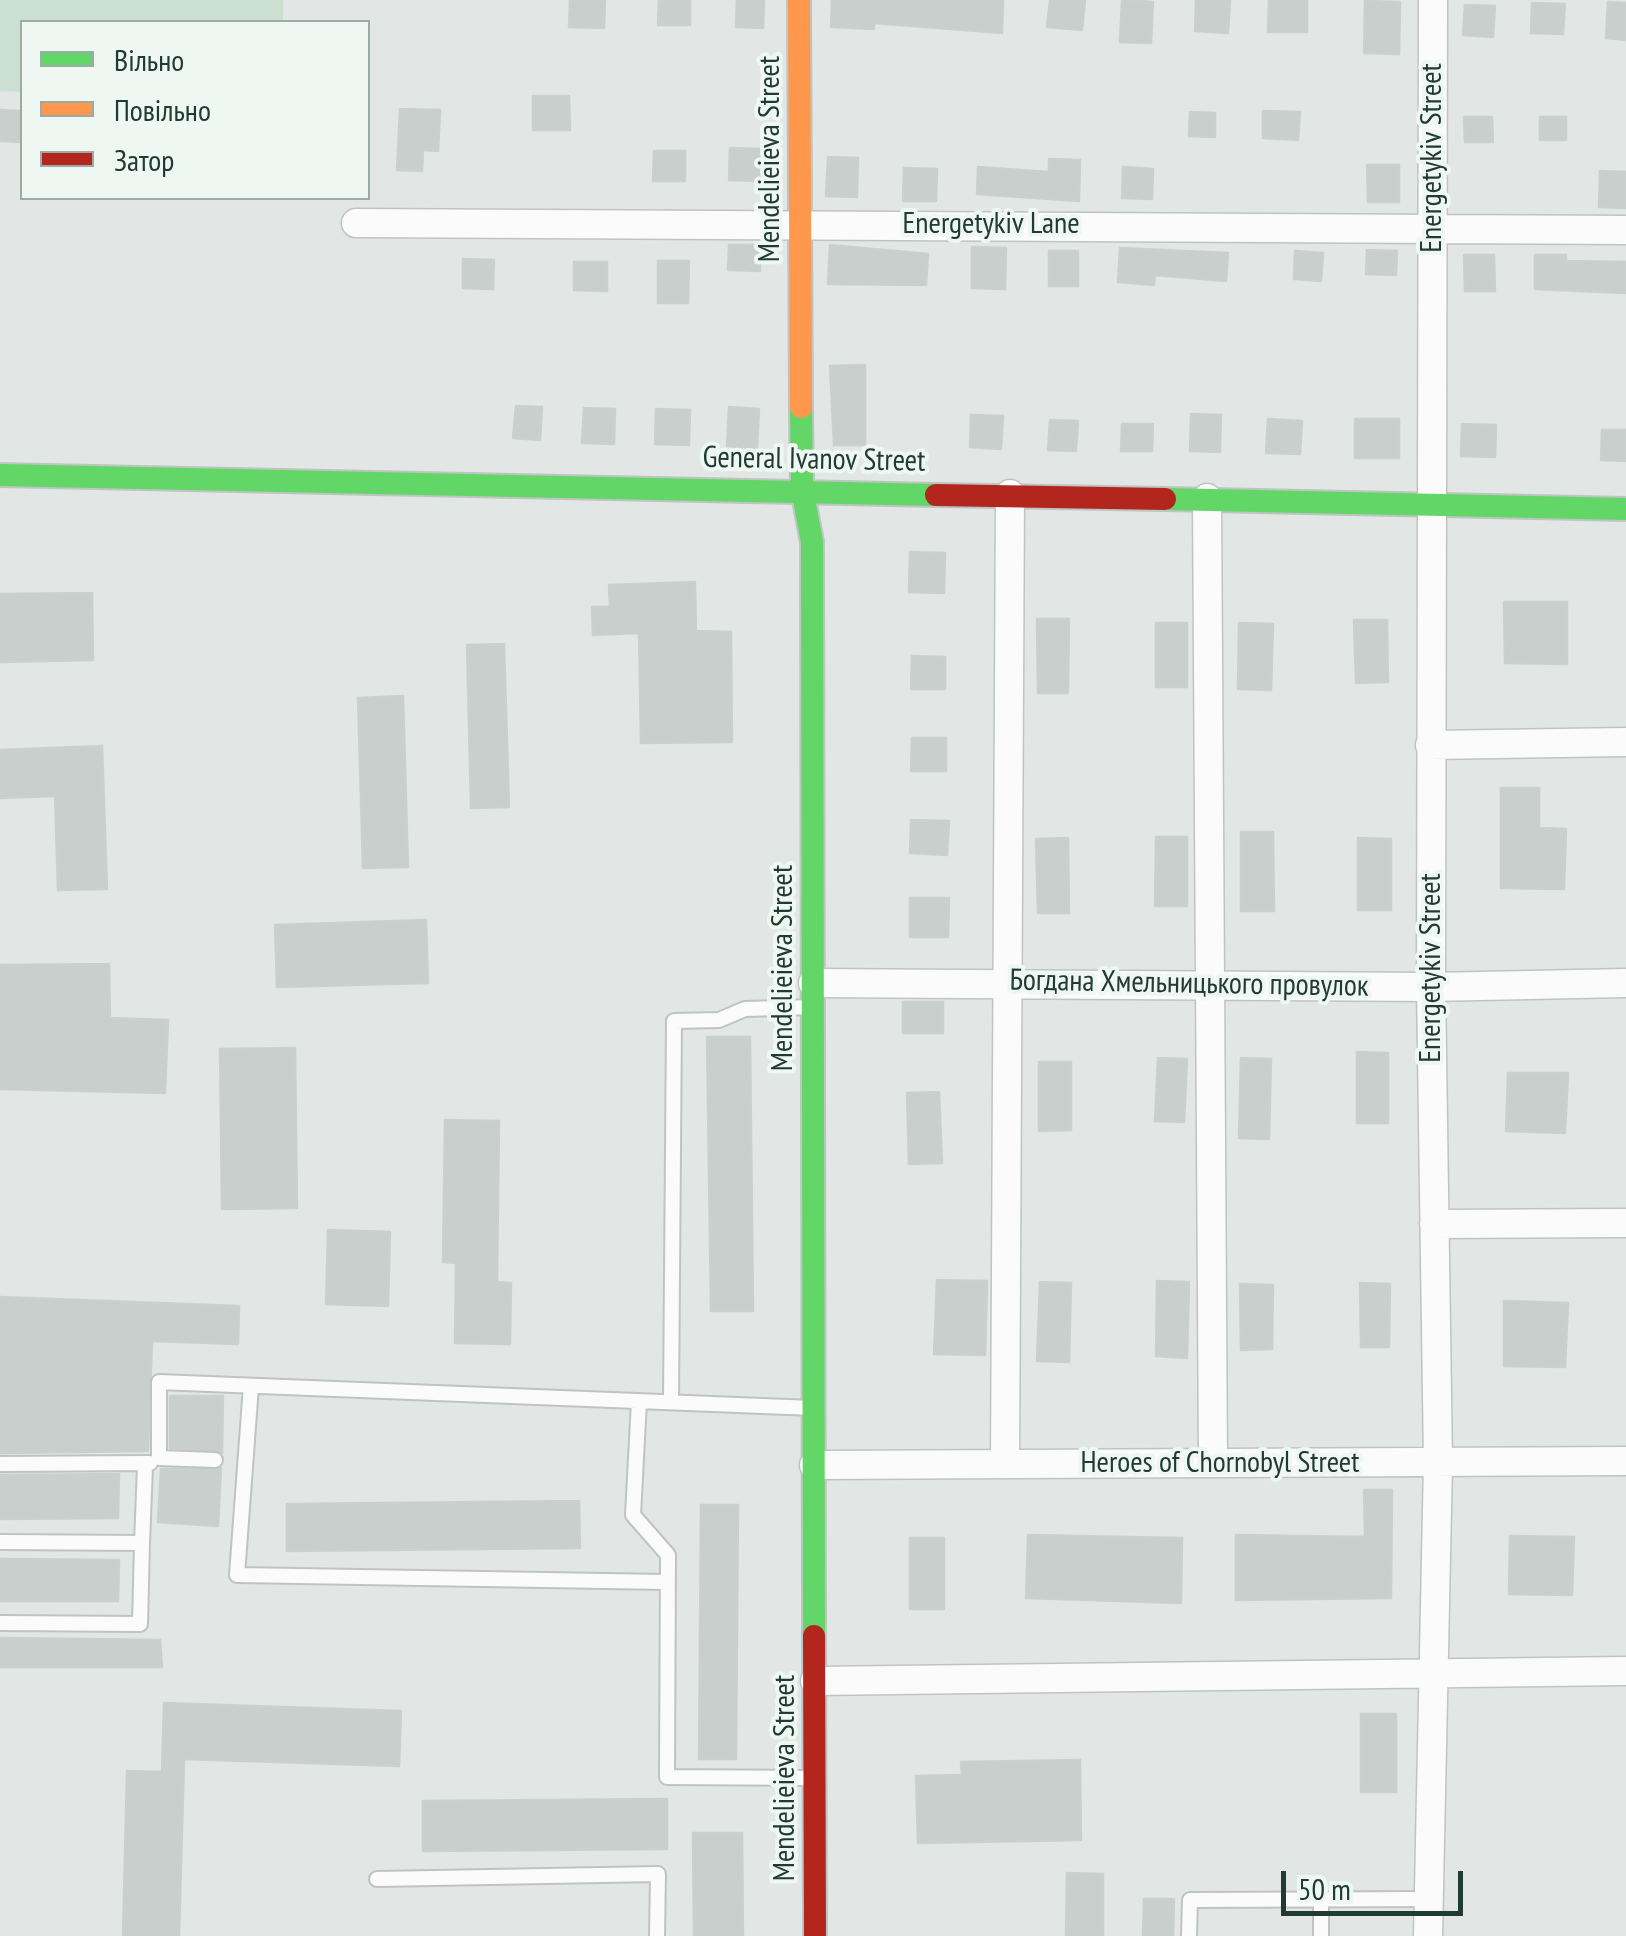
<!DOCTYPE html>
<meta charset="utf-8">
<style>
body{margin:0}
#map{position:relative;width:1626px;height:1936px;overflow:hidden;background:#e2e7e5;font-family:"PT Sans Narrow",sans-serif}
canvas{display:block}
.legend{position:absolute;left:20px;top:20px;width:350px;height:180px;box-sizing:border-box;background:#eff7f3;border:2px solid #9daba7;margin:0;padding:12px 18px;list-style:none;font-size:30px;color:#213a34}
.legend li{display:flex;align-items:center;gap:20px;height:50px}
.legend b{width:50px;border:2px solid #9daba7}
.scale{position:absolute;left:1281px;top:1871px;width:182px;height:45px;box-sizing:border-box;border:5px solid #213a34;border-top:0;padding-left:12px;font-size:30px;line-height:35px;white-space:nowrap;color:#213a34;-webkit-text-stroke:8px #eff7f3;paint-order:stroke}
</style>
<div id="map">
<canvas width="1626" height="1936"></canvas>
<ul class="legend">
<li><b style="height:12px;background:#63d668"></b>Вільно</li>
<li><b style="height:12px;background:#ff974d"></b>Повільно</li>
<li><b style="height:12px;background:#b3261e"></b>Затор</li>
</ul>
<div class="scale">50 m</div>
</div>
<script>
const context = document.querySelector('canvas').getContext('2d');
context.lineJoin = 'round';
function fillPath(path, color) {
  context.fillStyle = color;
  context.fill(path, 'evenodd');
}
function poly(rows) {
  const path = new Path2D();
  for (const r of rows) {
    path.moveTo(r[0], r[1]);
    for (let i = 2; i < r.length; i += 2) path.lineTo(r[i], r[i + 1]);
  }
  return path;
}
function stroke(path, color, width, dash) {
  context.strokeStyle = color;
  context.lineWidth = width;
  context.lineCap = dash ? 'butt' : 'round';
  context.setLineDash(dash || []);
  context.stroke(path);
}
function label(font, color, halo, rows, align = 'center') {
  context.font = font + ' "PT Sans Narrow",sans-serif';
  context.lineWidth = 8;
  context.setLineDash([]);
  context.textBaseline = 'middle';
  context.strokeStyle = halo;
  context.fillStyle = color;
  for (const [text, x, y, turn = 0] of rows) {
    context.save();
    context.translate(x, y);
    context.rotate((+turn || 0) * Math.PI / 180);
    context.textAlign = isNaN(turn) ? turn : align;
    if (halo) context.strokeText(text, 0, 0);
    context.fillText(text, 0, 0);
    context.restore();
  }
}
const green = poly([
 [0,0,283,0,283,22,22,22,22,92,0,91]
]);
const building = poly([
 [570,0,605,0,604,28,569,27,570,0],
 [659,0,690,0,690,25,658,25,659,0],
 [737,0,764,0,763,28,736,27,737,0],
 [832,0,1003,0,1002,33,874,23,874,29,831,27,832,0],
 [1050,0,1085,0,1082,30,1047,27,1050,0],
 [1122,0,1153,2,1151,43,1120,42,1122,0],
 [1196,0,1230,0,1228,33,1195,31,1196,0],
 [1269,0,1307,0,1307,32,1268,32,1269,0],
 [1365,1,1400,2,1399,54,1364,53,1365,1],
 [1608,2,1626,3,1626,40,1606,38,1608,2],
 [1532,3,1565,4,1563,34,1531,33,1532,3],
 [1465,5,1495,6,1493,37,1463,35,1465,5],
 [533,96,569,96,570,130,533,130,533,96],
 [400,109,440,110,438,151,423,150,422,171,397,170,400,109],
 [0,110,22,111,22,142,0,141,0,110],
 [1263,111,1300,112,1298,140,1263,138,1263,111],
 [1190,112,1215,113,1215,137,1189,136,1190,112],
 [1464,117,1492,117,1493,142,1465,142,1464,117],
 [1540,117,1566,117,1566,140,1540,140,1540,117],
 [730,148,763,149,762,181,729,180,730,148],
 [654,151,685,151,685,181,653,181,654,151],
 [828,157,858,158,857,197,826,196,828,157],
 [1049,159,1080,160,1079,201,977,194,978,167,1049,172,1049,159],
 [1367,165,1399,165,1399,202,1368,202,1367,165],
 [1123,167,1153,169,1152,199,1122,198,1123,167],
 [904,168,937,169,936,201,903,201,904,168],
 [1600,171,1626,172,1626,208,1599,207,1600,171],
 [729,245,760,245,760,271,728,270,729,245],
 [830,245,928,254,926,285,828,284,830,245],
 [972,247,1006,248,1005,289,972,288,972,247],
 [1120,248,1228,253,1226,281,1155,275,1154,285,1118,282,1120,248],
 [1367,250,1397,251,1396,275,1366,274,1367,250],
 [1049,251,1078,251,1078,286,1049,286,1049,251],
 [1295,251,1323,253,1321,281,1294,279,1295,251],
 [1464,255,1494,255,1495,291,1465,291,1464,255],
 [1535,255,1566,255,1566,261,1626,262,1626,293,1535,289,1535,255],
 [463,259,494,260,493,289,463,288,463,259],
 [658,261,689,261,688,303,658,303,658,261],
 [574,262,607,262,607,291,574,290,574,262],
 [865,365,865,445,834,445,830,366,865,365],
 [516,406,542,407,540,440,513,438,516,406],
 [729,407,759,409,757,448,727,446,729,407],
 [584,408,615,409,614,444,582,443,584,408],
 [656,409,690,410,689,445,655,444,656,409],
 [1191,414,1221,415,1220,452,1190,451,1191,414],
 [971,415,1003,416,1001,449,970,447,971,415],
 [1268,419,1302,421,1300,454,1266,453,1268,419],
 [1355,419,1399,419,1399,458,1355,458,1355,419],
 [1050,420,1078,421,1076,451,1048,450,1050,420],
 [1122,424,1153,424,1152,451,1121,451,1122,424],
 [1462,424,1496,425,1495,457,1461,456,1462,424],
 [1602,430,1626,430,1626,461,1601,460,1602,430],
 [910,552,945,553,944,593,909,592,910,552],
 [695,582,696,631,731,632,732,742,641,743,639,633,593,635,592,607,610,607,609,585,695,582],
 [92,593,93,660,0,662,0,594,92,593],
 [1504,602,1567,602,1567,664,1505,663,1504,602],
 [1037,619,1069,619,1068,693,1038,693,1037,619],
 [1354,620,1387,620,1388,682,1356,683,1354,620],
 [1156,623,1187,623,1187,687,1156,687,1156,623],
 [1239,623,1273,624,1271,690,1238,689,1239,623],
 [504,644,509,807,471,808,467,645,504,644],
 [912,656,945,657,945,689,911,689,912,656],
 [403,696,408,867,363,868,358,698,403,696],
 [912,738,946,738,946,771,911,771,912,738],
 [102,746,107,889,58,890,55,796,0,798,0,750,102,746],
 [1501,788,1539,788,1539,828,1566,829,1564,889,1501,888,1501,788],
 [911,820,949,821,947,855,910,853,911,820],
 [1241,832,1273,832,1274,911,1241,911,1241,832],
 [1156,837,1187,837,1187,906,1155,906,1156,837],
 [1068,838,1069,913,1038,913,1036,839,1068,838],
 [1358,838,1391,839,1391,910,1358,910,1358,838],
 [910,898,949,898,948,937,910,937,910,898],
 [426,920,428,983,277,987,275,925,426,920],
 [109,964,110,1018,168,1020,165,1093,0,1089,0,965,109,964],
 [903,1002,943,1002,943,1033,903,1033,903,1002],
 [707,1037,750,1037,753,1311,711,1311,707,1037],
 [295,1048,297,1208,222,1209,220,1049,295,1048],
 [1357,1052,1388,1053,1388,1123,1357,1123,1357,1052],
 [1158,1058,1187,1059,1184,1122,1155,1121,1158,1058],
 [1241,1058,1271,1059,1269,1139,1239,1138,1241,1058],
 [1039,1062,1071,1062,1071,1130,1039,1131,1039,1062],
 [1508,1073,1568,1073,1565,1133,1506,1131,1508,1073],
 [939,1092,942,1163,909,1164,907,1093,939,1092],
 [445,1120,499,1121,497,1282,511,1283,510,1344,455,1343,456,1263,443,1262,445,1120],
 [328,1230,390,1232,388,1306,326,1304,328,1230],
 [937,1280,987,1281,985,1355,934,1354,937,1280],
 [1157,1281,1189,1282,1187,1358,1156,1356,1157,1281],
 [1040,1282,1071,1283,1069,1362,1037,1361,1040,1282],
 [1360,1283,1390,1284,1389,1347,1361,1347,1360,1283],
 [1240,1284,1273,1285,1272,1349,1241,1350,1240,1284],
 [0,1297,239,1306,238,1344,152,1341,148,1451,0,1453,0,1297],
 [1504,1301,1568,1303,1565,1367,1504,1366,1504,1301],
 [170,1396,223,1396,222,1453,170,1448,170,1396],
 [221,1468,218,1526,158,1522,161,1469,221,1468],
 [119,1474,118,1518,0,1519,0,1475,119,1474],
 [1364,1490,1392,1490,1391,1598,1236,1600,1236,1535,1365,1537,1364,1490],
 [579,1501,580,1548,287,1551,287,1504,579,1501],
 [701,1505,738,1505,736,1759,699,1759,701,1505],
 [1028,1535,1182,1538,1181,1603,1026,1598,1028,1535],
 [1510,1536,1574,1537,1572,1595,1509,1594,1510,1536],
 [910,1538,944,1538,944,1609,910,1609,910,1538],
 [0,1559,119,1560,118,1601,0,1601,0,1559],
 [0,1638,160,1640,162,1667,0,1667,0,1638],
 [164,1703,401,1711,399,1766,184,1759,179,1936,123,1936,127,1771,162,1772,164,1703],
 [1361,1714,1396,1714,1396,1792,1361,1792,1361,1714],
 [1080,1760,1081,1840,918,1843,916,1776,962,1775,961,1762,1080,1760],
 [667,1799,667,1849,423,1851,423,1801,667,1799],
 [693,1833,742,1833,743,1936,694,1936,693,1833],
 [1067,1873,1103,1874,1103,1936,1066,1936,1067,1873],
 [1144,1899,1174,1899,1173,1936,1143,1936,1144,1899]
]);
const lane = poly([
 [251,1386,237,1575,667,1582],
 [639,1401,633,1515,668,1555,667,1777,814,1778],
 [671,1402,674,1021,719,1020,745,1009,812,1007],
 [215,1460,159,1458,159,1382,813,1408],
 [0,1464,150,1463],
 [0,1542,142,1543,145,1466],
 [0,1623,140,1624,142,1543],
 [377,1879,658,1874,657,1936],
 [1189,1936,1190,1900,1429,1899],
 [1321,1936,1321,1899]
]);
const street = poly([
 [356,223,1626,230],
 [1207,498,1213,1463],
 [1430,745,1626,742],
 [813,983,1431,987,1626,983],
 [1434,1224,1626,1223],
 [1005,1464,1010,494],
 [814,1465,1626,1461],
 [815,1681,1626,1671],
 [1428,1936,1438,1462,1431,987,1433,0]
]);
const fast = poly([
 [801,407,802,489,812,542,814,1636],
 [0,475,936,495],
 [1165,499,1626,509]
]);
const slow = poly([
 [799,0,801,407]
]);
const jam = poly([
 [936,495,1165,499],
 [814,1636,815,1936]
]);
const streetNames = [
 ["Energetykiv Street",1432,158,-90],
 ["Mendelieieva Street",770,159,-90],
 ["Energetykiv Lane",991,224],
 ["General Ivanov Street",814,460,1],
 ["Mendelieieva Street",783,968,-90],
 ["Energetykiv Street",1431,968,-90],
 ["Богдана Хмельницького провулок",1189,984,1],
 ["Heroes of Chornobyl Street",1220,1463],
 ["Mendelieieva Street",785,1778,-90]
];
fillPath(green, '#cbe0d2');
fillPath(building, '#c9cfcd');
stroke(building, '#cbd0ce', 2.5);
stroke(lane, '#bfc4c2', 18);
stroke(street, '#bfc4c2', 31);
stroke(fast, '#bec5c2', 26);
stroke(slow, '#bec5c2', 26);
stroke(jam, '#bec5c2', 26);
stroke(lane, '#fbfbfb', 14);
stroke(street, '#fbfbfb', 28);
stroke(fast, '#63d668', 22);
stroke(slow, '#ff974d', 22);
stroke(jam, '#b3261e', 22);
label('30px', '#213a34', '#eff7f3', streetNames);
</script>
